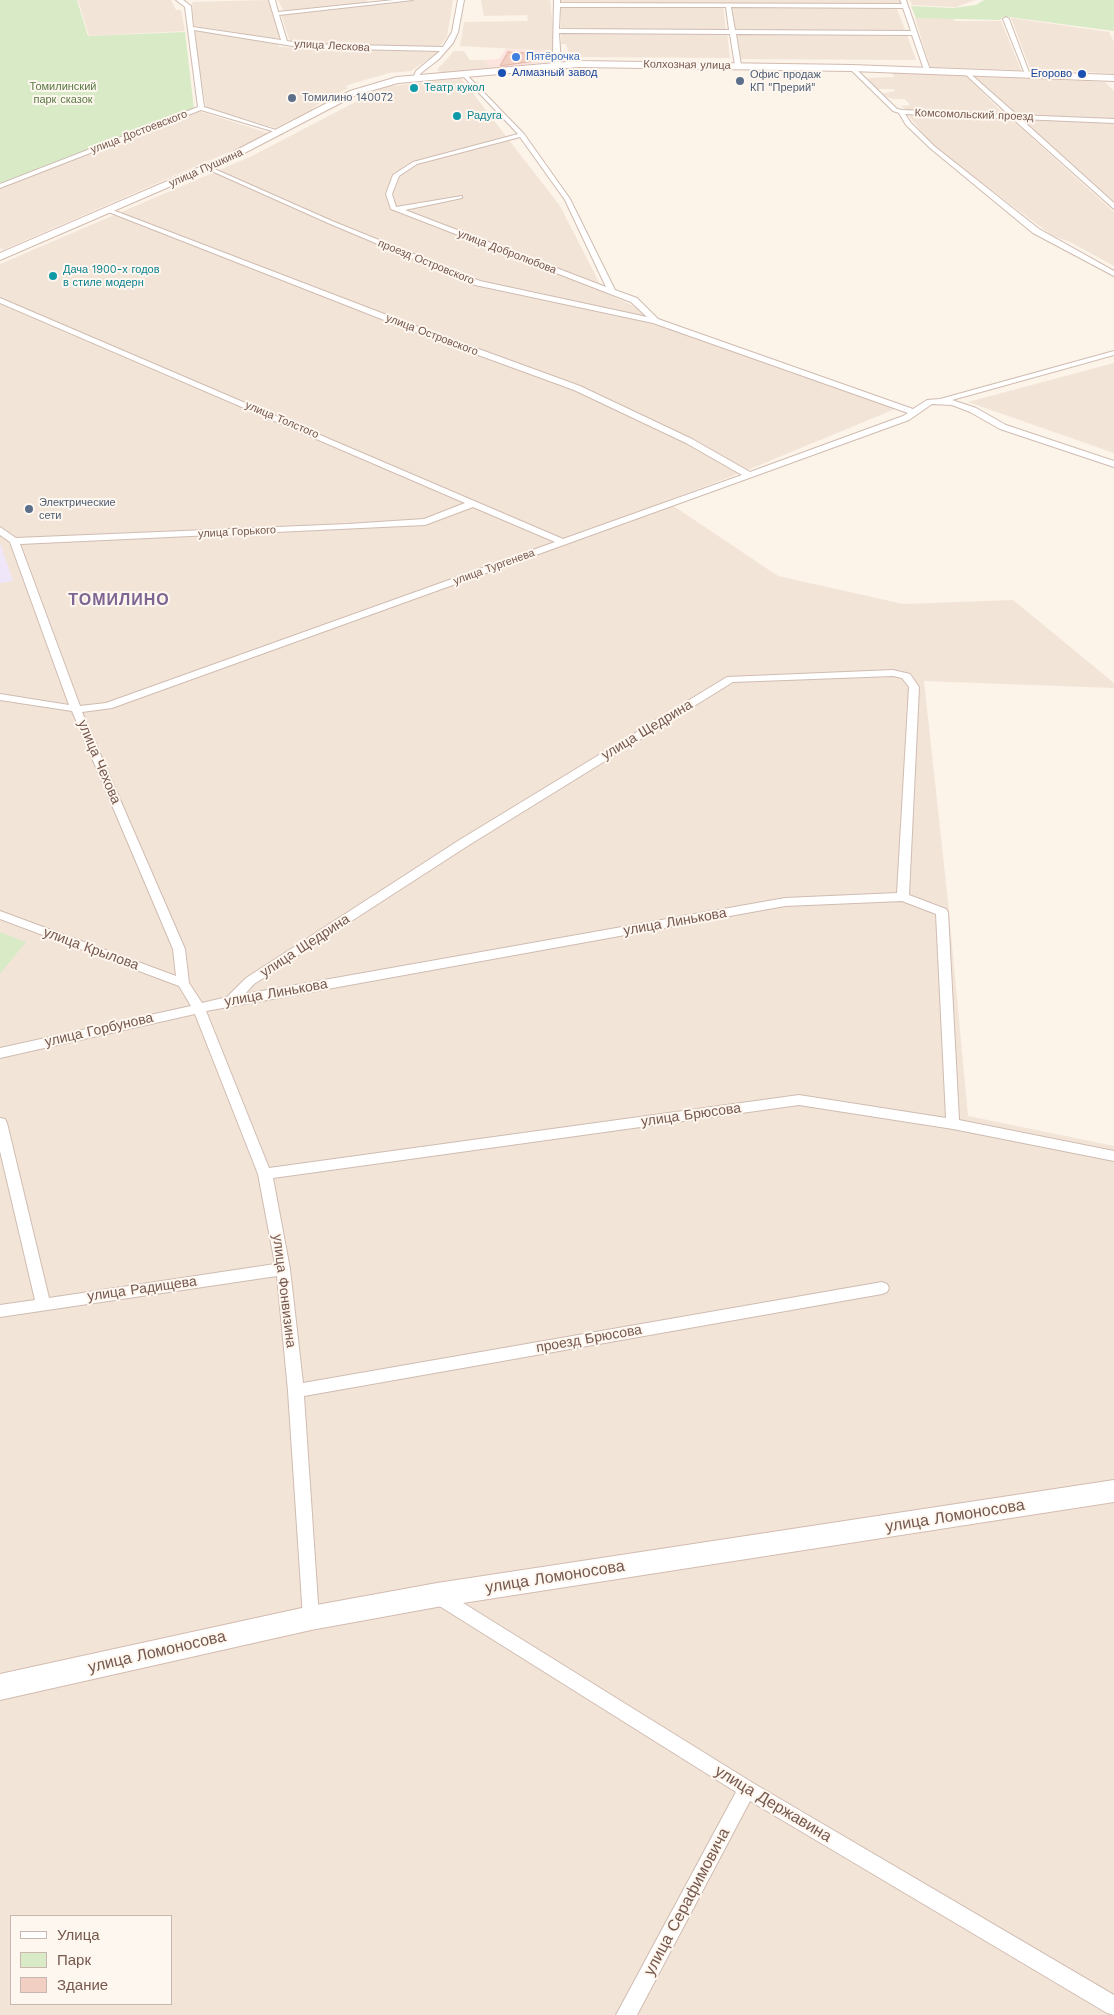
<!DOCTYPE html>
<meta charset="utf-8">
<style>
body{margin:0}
#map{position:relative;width:1114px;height:2015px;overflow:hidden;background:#fcf3e9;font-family:"Work Sans",sans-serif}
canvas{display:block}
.legend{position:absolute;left:10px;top:1915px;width:162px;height:90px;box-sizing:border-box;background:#fef7f0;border:1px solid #c8b7af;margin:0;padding:6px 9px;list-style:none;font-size:15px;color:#76584d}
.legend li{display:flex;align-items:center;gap:10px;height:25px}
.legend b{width:25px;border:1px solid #c8b7af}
</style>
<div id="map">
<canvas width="1114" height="2015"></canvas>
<ul class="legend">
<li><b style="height:6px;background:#fff"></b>Улица</li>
<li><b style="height:14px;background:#d9eac7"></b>Парк</li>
<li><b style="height:14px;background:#f1cfc2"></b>Здание</li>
</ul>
</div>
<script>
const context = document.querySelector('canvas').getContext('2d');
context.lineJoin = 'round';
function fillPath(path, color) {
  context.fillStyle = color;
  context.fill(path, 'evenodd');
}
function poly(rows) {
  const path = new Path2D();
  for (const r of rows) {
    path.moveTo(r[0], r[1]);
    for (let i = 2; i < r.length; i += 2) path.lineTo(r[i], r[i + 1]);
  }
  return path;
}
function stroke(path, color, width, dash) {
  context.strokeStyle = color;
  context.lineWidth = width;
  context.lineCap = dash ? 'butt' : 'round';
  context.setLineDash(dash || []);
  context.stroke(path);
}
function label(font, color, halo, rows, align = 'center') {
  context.font = font + ' "Work Sans",sans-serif';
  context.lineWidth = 4;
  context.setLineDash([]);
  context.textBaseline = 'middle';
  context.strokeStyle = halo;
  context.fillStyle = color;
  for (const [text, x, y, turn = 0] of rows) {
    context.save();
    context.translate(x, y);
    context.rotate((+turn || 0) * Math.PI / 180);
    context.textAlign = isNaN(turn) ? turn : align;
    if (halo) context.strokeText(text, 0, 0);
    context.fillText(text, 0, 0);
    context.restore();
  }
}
const residential = poly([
 [78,0,171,0,176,10,181,10,185,31,89,36],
 [268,0,280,37,277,39,194,26,192,2],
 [278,0,367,0,368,4,284,12],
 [412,0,453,0,447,37,439,48,298,45,290,42,281,14],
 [481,0,550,0,554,36,553,51,460,46,464,22,528,21,527,15,484,16],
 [561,0,899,0,901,5,561,3],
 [910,0,975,0,956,7,912,5],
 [561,6,723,6,726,30,561,29],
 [732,6,896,7,906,32,735,30],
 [915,18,952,18,955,21,1001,21,1021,70,930,67],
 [1011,18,1109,32,1114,42,1114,74,1061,70,1061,73,1031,71],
 [197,31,278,43,279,47,439,52,411,71,389,73,351,84,345,87,349,88,321,102,310,111,275,128,206,107,193,33],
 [562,32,727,33,730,58,575,57,570,56,566,44,561,44],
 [737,34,907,35,916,60,741,59],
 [454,51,464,51,470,60,484,60,493,69,443,74,437,70],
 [892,72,965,75,1004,114,907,111,901,106,910,105,905,99,892,99,881,94,895,91,894,89,877,89,867,78,894,77],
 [974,76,1105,82,1114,91,1114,120,1016,115],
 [461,78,560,206,604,292,665,321,895,409,738,474,666,501,778,576,903,604,1013,600,1114,683,1114,688,924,681,948,902,968,1116,1114,1146,1114,2015,0,2015,0,264,252,156,384,87],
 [11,1916,171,1916,171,2004,11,2004],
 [199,111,268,133,245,145,3,250,0,248,0,188],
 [908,115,1011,119,1114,212,1114,266,1070,242,1053,236,1030,219,933,146],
 [1019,118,1114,123,1114,204],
 [1114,363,1114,453,968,402]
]);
const commercial = poly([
 [506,49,553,51,553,61,493,69,484,60,499,59]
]);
const education = poly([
 [0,543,13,581,0,583]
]);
const green = poly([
 [0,0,77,0,88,36,185,32,194,109,0,186],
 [984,0,1114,0,1114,31,1009,17,1003,17,1000,20,916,18,911,6,953,8,976,5],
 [0,932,26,942,0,974]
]);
const building = poly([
 [508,52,542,54,542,60,500,66,508,52]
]);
const street = poly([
 [176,0,183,0,191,6,193,27,281,40,269,0,275,0,278,12,394,0,413,0,279,15,287,41,305,44,443,47,452,32,458,0,464,0,458,32,453,43,439,59,421,73,416,80,413,78,416,71,440,51,305,48,194,30,204,107,282,132,282,134,201,110,0,188,0,184,198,107,185,7,176,0],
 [554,0,560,0,560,3,902,4,900,0,906,0,930,70,927,72,924,70,912,35,736,34,741,65,738,67,735,65,730,34,559,33,561,64,558,66,555,64,553,51,554,0],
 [560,7,726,7,729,30,559,29,560,7],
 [731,7,903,8,911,31,735,30,731,7],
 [1006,17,1009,19,1030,75,1025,74,1003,19,1006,17],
 [850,67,854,67,897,109,902,110,1009,115,964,73,966,70,1017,115,1114,119,1114,123,1021,119,1114,203,1114,209,1013,119,905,114,911,123,934,146,1039,229,1114,271,1114,276,1033,233,930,148,906,125,899,113,893,111,850,69,850,67],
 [463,71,524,134,570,199,615,290,637,298,658,319,913,409,927,400,940,399,1114,351,1114,355,952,400,976,408,1006,425,1114,461,1114,467,1000,429,970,412,952,405,932,404,909,420,752,477,112,708,82,712,185,949,189,983,202,1003,227,997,246,978,461,839,727,677,893,670,910,674,919,687,909,895,946,909,948,912,959,1120,1114,1151,1114,1161,953,1129,799,1105,273,1178,290,1269,303,1383,882,1282,887,1284,889,1288,887,1292,882,1294,304,1396,319,1618,317,1624,311,1626,305,1624,303,1618,288,1391,277,1276,0,1317,0,1305,35,1300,0,1151,0,1118,5,1119,7,1123,49,1298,275,1264,258,1174,195,1014,0,1058,0,1048,191,1006,179,986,0,919,0,911,176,976,173,949,72,711,0,700,0,694,69,705,10,542,0,535,0,527,16,538,348,524,424,519,465,503,0,303,0,298,563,539,742,475,686,443,574,390,407,329,106,211,106,209,110,209,413,325,580,386,692,439,750,472,903,416,908,413,653,323,475,285,328,223,205,168,210,167,332,221,480,281,647,317,631,302,391,209,386,194,393,175,413,162,518,134,461,74,463,71],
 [520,137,565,200,606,287,405,210,462,198,462,196,396,207,392,194,399,176,417,164,520,137],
 [473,507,555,542,106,703,80,706,20,544,425,525,473,507],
 [893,676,902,678,909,687,897,893,785,898,245,994,254,984,469,845,733,682,893,676],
 [902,901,936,914,946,1118,799,1095,269,1168,206,1011,785,906,902,901],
 [439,1588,753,1783,1114,1995,1114,2015,1107,2013,750,1801,637,2015,616,2015,736,1792,433,1602,431,1596,433,1590,439,1588]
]);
const secondary = poly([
 [578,61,852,65,1114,75,1114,81,852,71,578,67,398,83,356,95,229,161,0,260,0,253,223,157,350,91,397,77,578,61],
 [1114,1480,1114,1502,437,1607,311,1630,0,1700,0,1674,311,1606,437,1583,1114,1480]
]);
const markers = [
 [516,57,5,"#3f7fe0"],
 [502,73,5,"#1a4fb4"],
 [1082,74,5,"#1a4fb4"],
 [740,81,5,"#5c6f8a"],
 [414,88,5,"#0f9aa8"],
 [292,98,5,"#5c6f8a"],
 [457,116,5,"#0f9aa8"],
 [53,276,5,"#0f9aa8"],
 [29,509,5,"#5c6f8a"]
];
const farStreetnames = [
 ["улица Лескова",332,46,3],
 ["Колхозная улица",687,65,1],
 ["Комсомольский проезд",974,115,2],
 ["улица Достоевского",139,132,-21],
 ["улица Пушкина",206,168,-24],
 ["улица Добролюбова",507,252,21],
 ["проезд Островского",426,262,22],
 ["улица Островского",432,335,21],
 ["улица Толстого",282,420,23],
 ["улица Горького",237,532,-3],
 ["улица Тургенева",494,567,-20]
];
const farShopnames = [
 ["Пятёрочка",526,57]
];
const farTransitnames = [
 ["Алмазный завод",512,73],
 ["Егорово",1072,74,"right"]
];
const farServicenames = [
 ["Офис продаж",750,75],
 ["КП \"Прерий\"",750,88],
 ["Томилино 140072",302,98],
 ["Электрические",39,503],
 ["сети",39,516]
];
const farParknames = [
 ["Томилинский",63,87],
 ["парк сказок",63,100]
];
const farCulturenames = [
 ["Театр кукол",424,88],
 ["Радуга",467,116],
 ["Дача 1900-х годов",63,270],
 ["в стиле модерн",63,283]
];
const streetNames = [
 ["улица Щедрина",647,730,-31],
 ["улица Чехова",99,762,67],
 ["улица Линькова",675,922,-10],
 ["улица Щедрина",305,946,-33],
 ["улица Крылова",91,949,20],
 ["улица Линькова",276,993,-10],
 ["улица Горбунова",99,1030,-13],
 ["улица Брюсова",691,1115,-8],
 ["улица Радищева",142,1289,-8],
 ["улица Фонвизина",284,1291,83],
 ["проезд Брюсова",589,1339,-10]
];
const farDistrictnames = [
 ["ТОМИЛИНО",119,600]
];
const nearStreetnames = [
 ["улица Ломоносова",955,1516,-9],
 ["улица Ломоносова",555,1577,-9],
 ["улица Ломоносова",157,1652,-13],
 ["улица Державина",773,1804,31],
 ["улица Серафимовича",687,1902,-62]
];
fillPath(residential, '#f3e4d8');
fillPath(commercial, '#fce3de');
fillPath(education, '#f0e6f9');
fillPath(green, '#d9eac7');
fillPath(building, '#f1cfc2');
stroke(building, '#e3b4a2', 1);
stroke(street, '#d0bcb1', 2);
stroke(secondary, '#d3bbaf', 2);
fillPath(street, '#fff');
fillPath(secondary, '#fff');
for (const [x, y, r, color] of markers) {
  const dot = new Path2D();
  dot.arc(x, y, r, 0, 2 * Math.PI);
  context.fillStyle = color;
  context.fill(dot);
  stroke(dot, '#fef7f0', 2);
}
label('11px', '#76584d', '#fef7f0', farStreetnames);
label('11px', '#366cbe', '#fef7f0', farShopnames, 'left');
label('11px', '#164399', '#fef7f0', farTransitnames, 'left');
label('11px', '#4e5e75', '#fef7f0', farServicenames, 'left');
label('11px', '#5b7b45', '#fef7f0', farParknames);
label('11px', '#0d838f', '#fef7f0', farCulturenames, 'left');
label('14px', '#76584d', '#fef7f0', streetNames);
context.letterSpacing = '1px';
label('bold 16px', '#7e6592', '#fef7f0', farDistrictnames);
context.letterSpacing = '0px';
label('16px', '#76584d', '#fef7f0', nearStreetnames);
</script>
